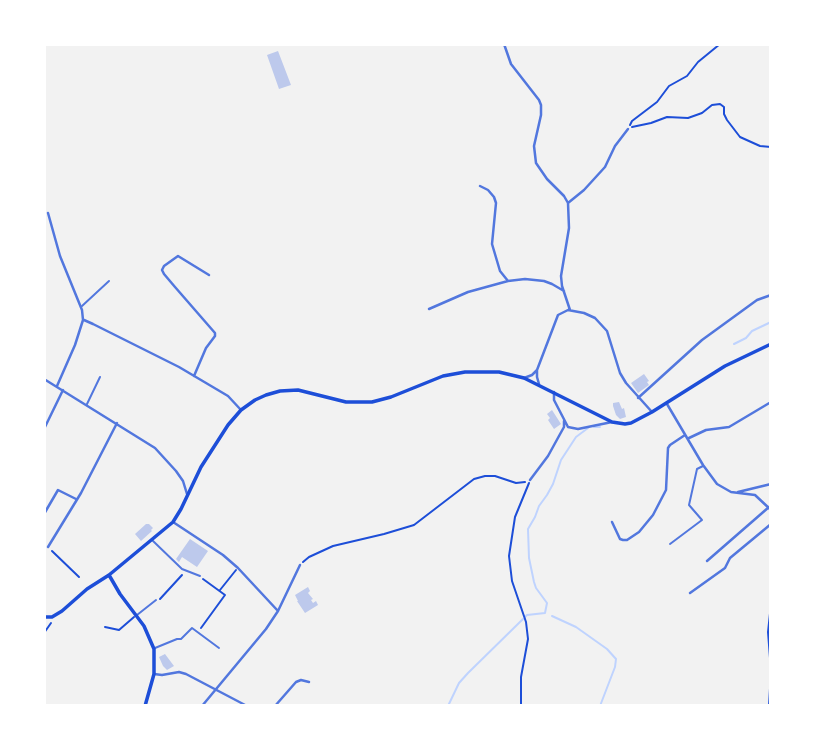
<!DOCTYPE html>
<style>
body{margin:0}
#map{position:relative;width:815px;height:750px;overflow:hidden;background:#f2f2f2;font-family:"Archivo Narrow",sans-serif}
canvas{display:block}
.frame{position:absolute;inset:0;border:46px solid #fff;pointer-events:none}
</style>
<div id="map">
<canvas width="815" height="750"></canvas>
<div class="frame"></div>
</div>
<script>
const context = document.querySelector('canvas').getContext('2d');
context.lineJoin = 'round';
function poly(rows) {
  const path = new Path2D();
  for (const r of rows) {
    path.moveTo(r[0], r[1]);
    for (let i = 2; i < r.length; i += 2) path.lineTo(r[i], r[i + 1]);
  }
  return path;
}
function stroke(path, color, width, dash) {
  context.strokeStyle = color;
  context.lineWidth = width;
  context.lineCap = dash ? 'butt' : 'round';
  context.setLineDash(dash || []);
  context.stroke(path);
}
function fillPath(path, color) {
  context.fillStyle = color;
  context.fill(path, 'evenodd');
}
const stream = poly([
 [734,344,746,338,752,331,771,322],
 [594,427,600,427],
 [552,616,576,627,607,649,616,659,615,667,600,706],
 [525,617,527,615,545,613,547,603,536,588,534,582,529,558,528,529,535,517,539,506,547,495,553,484,561,460,576,437,588,428],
 [448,706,459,683,468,673,523,619]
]);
const building = poly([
 [278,51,291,85,279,89,267,55],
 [644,374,649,381,647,382,649,385,638,393,631,383],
 [619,402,622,409,624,408,626,417,620,419,616,415,613,406,613,403],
 [552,410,561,424,554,429,548,420,550,418,547,414],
 [146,524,149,524,153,528,151,530,152,531,141,541,135,534],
 [190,539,208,551,197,567,182,557,179,562,176,559],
 [308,587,310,591,308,593,313,599,311,600,313,603,316,601,318,605,305,613,297,601,298,601,295,595],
 [165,654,174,666,167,670,163,666,159,657]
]);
const path = poly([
 [630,125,632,121,657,102,669,86,687,76,698,62,720,44],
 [632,127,651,123,667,117,688,118,702,113,712,105,720,104,724,107,724,114,727,120,740,137,760,146,771,147],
 [52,551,79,577],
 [303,562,309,557,333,546,384,534,414,525,474,479,485,476,495,476,516,483,525,482],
 [220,590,236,570],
 [160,599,182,575],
 [105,627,119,630,134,617],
 [201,628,225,595,203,579],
 [44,633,51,623],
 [521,706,521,677,528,639,526,622,512,581,509,556,515,517,529,483],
 [769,706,771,671,768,632,771,604]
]);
const service = poly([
 [82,306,109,281],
 [87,404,100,377],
 [152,540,182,569,200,576],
 [670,544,702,520,689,505,697,469,703,466],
 [137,615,156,600],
 [155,648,177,639,181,639,192,628,219,648]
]);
const minor = poly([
 [504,44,511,64,539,100,541,105,541,115,534,146,536,163,547,179,564,196,568,203,569,228,561,276,562,286,570,310],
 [480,186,488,190,494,197,496,203,492,244,500,271,508,281],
 [568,203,584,190,605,167,615,146,628,129],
 [48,213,60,256,82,310,83,320,75,345,57,386],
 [429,309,468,292,508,281,525,279,544,281,552,284,564,291],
 [84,320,93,324,179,367,228,396,241,410],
 [537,370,537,377,539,384],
 [194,376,206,348,215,336,215,333,175,287,164,274,162,270,164,266,178,256,209,275],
 [524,378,532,375,537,370,558,315,568,310,584,313,595,318,607,331,620,373,626,383,652,412],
 [44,379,155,448,176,471,183,481,187,494],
 [554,392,554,400,568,427,578,429,612,422],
 [638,398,702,340,757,300,771,295],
 [667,404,703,465,717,484,731,492,755,495,771,510],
 [44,429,63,390],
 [689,438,706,430,729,427,771,402],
 [530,480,548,456,559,436,564,427,564,421],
 [738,492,771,484],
 [44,514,58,490,76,499],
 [173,522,223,555,238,568,278,611],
 [612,522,620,539,623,540,627,540,639,532,653,515,666,490,668,448,670,445,685,435],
 [48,547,81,493,117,423],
 [707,561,769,507],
 [690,593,725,568,730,558,771,524],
 [154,674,162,675,179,672,186,674,247,706],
 [202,706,266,629,278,611,300,565],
 [275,706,296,682,301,680,309,682]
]);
const secondary = poly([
 [109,575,120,594,144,626,154,649,154,674,145,706],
 [44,617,52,617,62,611,87,589,109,575,173,522,181,509,201,467,228,425,241,410,255,400,266,395,280,391,298,390,346,402,372,402,391,397,443,376,465,372,499,372,524,378,612,422,625,424,631,423,652,412,725,366,771,344]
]);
stroke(stream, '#bfd3fe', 2);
fillPath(building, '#bdc9ec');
stroke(path, '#1d4ed8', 2);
stroke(service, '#5277de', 2);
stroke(minor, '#5277de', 2.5);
stroke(secondary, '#1d4ed8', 3.5);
</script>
